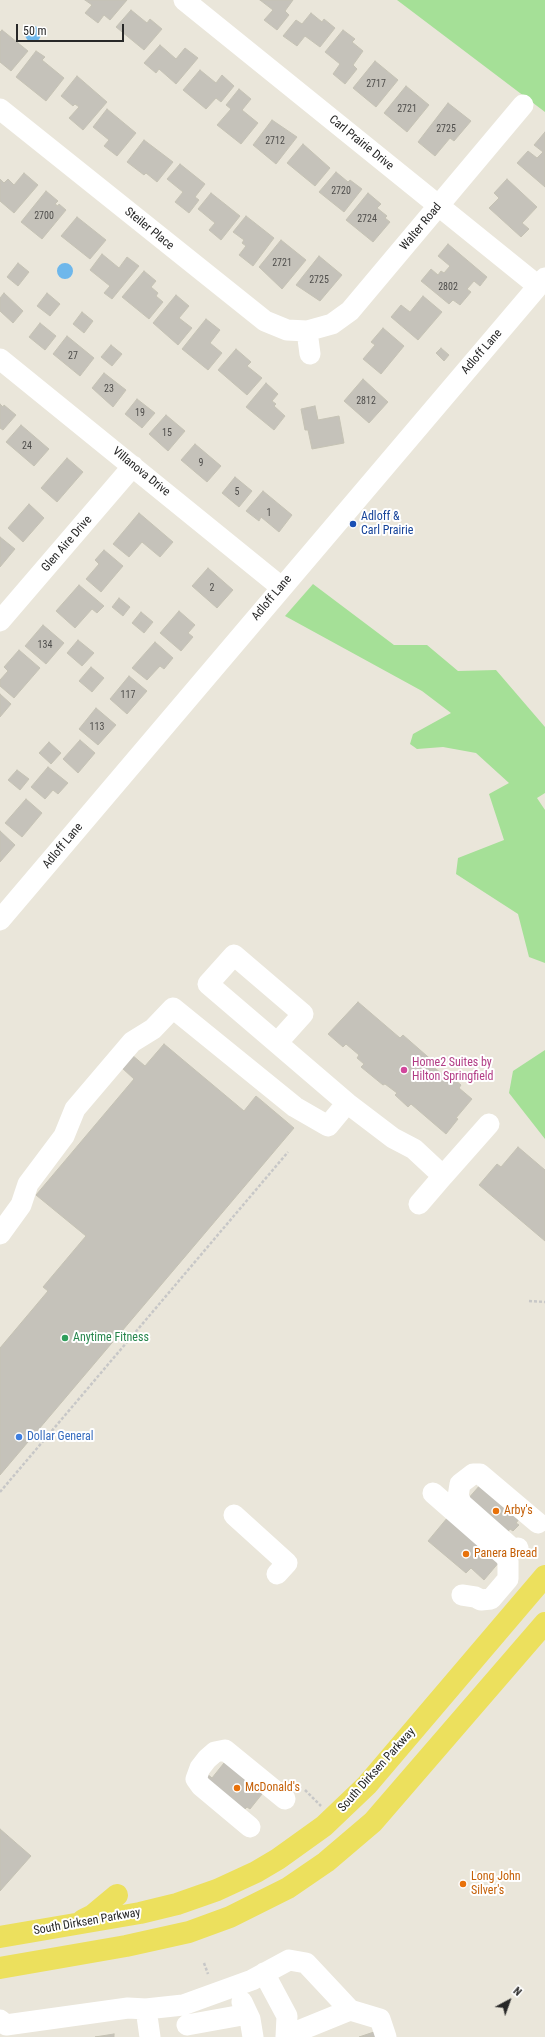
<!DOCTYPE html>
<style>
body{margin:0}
#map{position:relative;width:545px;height:2037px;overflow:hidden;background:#eae6da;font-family:"Roboto Condensed",sans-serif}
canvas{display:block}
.north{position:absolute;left:489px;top:1981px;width:40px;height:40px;-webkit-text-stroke:3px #fff;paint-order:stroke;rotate:41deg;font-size:11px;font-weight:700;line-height:16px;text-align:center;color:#282828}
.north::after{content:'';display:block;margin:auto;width:14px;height:18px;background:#282828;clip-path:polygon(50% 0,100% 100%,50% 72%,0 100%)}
.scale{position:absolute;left:16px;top:24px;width:108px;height:18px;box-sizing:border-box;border:2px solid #282828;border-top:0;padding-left:5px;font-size:12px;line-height:14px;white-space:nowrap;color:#282828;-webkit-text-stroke:3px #fff;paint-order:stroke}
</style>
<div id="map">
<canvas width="545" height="2037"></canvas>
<div class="north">N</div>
<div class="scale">50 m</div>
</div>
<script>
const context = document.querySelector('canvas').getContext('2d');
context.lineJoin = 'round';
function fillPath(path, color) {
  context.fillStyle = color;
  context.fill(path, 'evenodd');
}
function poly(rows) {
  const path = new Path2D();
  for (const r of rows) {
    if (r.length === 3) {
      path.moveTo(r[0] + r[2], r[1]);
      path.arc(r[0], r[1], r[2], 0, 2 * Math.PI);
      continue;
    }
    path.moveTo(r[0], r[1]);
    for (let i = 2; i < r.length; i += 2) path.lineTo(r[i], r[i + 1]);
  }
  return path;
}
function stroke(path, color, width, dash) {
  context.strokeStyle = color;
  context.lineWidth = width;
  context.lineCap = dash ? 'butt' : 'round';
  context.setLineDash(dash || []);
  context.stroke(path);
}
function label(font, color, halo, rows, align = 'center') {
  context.font = font + ' "Roboto Condensed",sans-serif';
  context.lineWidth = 4;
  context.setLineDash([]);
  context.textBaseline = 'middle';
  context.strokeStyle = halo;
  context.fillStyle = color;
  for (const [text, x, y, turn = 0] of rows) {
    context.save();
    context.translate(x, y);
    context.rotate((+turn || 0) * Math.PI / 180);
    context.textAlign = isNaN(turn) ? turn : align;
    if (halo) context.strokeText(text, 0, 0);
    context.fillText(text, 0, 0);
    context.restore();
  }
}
const green = poly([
 [397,0,545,0,545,112],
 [313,584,394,645,427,645,458,671,496,670,545,727,545,793,537,798,545,810,545,963,529,957,518,914,456,874,458,858,504,840,489,794,509,783,476,753,443,747,417,749,410,744,413,734,451,713,422,691,285,616],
 [545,1050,545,1139,509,1093,513,1071]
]);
const water = poly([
 [33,34,8],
 [65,271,8]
]);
const building = poly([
 [85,0,127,0,110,20,104,15,98,23,85,13,92,5,85,0],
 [260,0,293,0,285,11,289,15,277,30,264,20,273,10,260,0],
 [131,10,147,23,150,19,162,29,144,50,116,27,131,10],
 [311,13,322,22,324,19,335,28,320,47,305,36,297,46,283,36,296,20,302,24,311,13],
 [2,30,28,51,11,71,0,62,0,32,2,30],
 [343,30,355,39,352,42,363,51,353,65,357,69,345,84,333,74,340,64,325,52,343,30],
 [160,45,176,59,185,48,198,58,176,84,159,69,156,73,144,63,160,45],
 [36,51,45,57,42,60,64,78,46,101,16,77,36,51],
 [375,61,398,80,376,107,353,88,375,61],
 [200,70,216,83,222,75,234,86,221,102,216,98,206,109,183,90,200,70],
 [77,76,107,102,83,130,69,118,79,107,75,104,73,106,61,96,77,76],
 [406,86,429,105,407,132,384,113,406,86],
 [239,89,251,99,242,110,258,123,241,144,217,125,231,109,226,105,239,89],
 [448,103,471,121,454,141,450,138,435,156,418,142,448,103],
 [107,109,136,133,117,156,104,146,109,140,93,127,107,109],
 [272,120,297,137,276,164,253,145,272,120],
 [545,132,545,187,517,163,528,151,537,158,543,152,534,145,545,132],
 [144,140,173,162,157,182,146,173,144,175,127,162,144,140],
 [303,144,330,168,315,186,287,163,303,144],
 [180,164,205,184,195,197,199,200,189,213,175,202,183,192,167,179,180,164],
 [336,172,348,182,350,180,362,189,344,212,319,192,336,172],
 [24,173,38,185,14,213,0,201,0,179,4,183,8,179,14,185,24,173],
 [507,179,537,207,522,223,529,229,521,237,489,208,499,198,494,193,507,179],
 [46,191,58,201,55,204,58,206,59,204,66,210,42,239,21,222,46,191],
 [211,193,240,216,221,240,209,230,215,223,198,209,211,193],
 [368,193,381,204,377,208,387,216,385,218,390,222,373,242,346,220,368,193],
 [246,216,274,238,253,266,239,255,246,246,242,243,244,240,233,232,246,216],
 [77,217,106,240,90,259,61,236,77,217],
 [281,240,306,260,282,289,259,267,281,240],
 [448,244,487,277,480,286,474,281,467,289,471,292,460,305,453,300,449,304,421,281,431,269,438,275,441,271,444,273,450,266,438,256,448,244],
 [102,254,119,268,127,257,139,266,112,299,104,293,110,286,90,270,102,254],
 [319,256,342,275,320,301,296,285,319,256],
 [18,263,29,272,18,286,7,277,18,263],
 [144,271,156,281,151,287,158,293,156,296,163,302,149,319,122,297,144,271],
 [4,293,23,311,13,323,0,311,0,298,4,293],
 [47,293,60,304,50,316,37,306,47,293],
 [176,295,189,306,179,318,192,328,178,345,153,323,176,295],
 [423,296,442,312,418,340,391,317,401,305,410,312,423,296],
 [82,312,93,321,84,333,73,324,82,312],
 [206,319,220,330,210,343,222,353,208,370,182,349,206,319],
 [40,323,56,336,45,350,29,337,40,323],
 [383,328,404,346,381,374,363,359,375,345,371,342,383,328],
 [67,336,94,358,80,376,53,354,67,336],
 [111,345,122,354,112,366,101,357,111,345],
 [441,348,449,355,444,361,436,353,441,348],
 [236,349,251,362,247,366,262,378,247,395,218,370,236,349],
 [104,373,126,390,113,407,92,388,104,373],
 [363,379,388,402,369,423,344,401,363,379],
 [266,383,278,394,272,401,276,404,274,406,285,416,274,430,246,407,266,383],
 [137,399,155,413,142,428,125,414,137,399],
 [0,404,3,407,4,405,16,415,3,430,0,428,0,404],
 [315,406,318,420,339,416,344,443,312,449,308,430,305,430,301,409,315,406],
 [166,415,185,431,168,451,149,434,166,415],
 [21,425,49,449,34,466,6,442,21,425],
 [195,444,221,466,207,482,181,460,195,444],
 [67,458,83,472,57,502,41,488,67,458],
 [235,477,252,491,239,507,222,493,235,477],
 [263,491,292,515,279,532,261,517,259,521,246,511,263,491],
 [29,504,44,518,23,542,8,528,29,504],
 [139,513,173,542,160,557,142,542,129,557,113,544,139,513],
 [0,537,15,549,0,567,0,537],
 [104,550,123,566,101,592,86,579,99,564,95,560,104,550],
 [208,568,233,590,217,608,192,586,208,568],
 [79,585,104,606,97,613,92,609,75,628,56,611,79,585],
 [119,598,130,607,123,616,112,607,119,598],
 [179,611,195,625,188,633,193,637,181,651,160,633,179,611],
 [141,612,153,622,144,633,132,623,141,612],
 [43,625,64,643,46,664,25,646,43,625],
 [78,640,94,653,82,666,67,653,78,640],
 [155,642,173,658,164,669,160,666,147,680,132,668,155,642],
 [19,650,40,668,14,698,0,686,0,680,8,671,4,667,19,650],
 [91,667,104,678,92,692,79,681,91,667],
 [129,676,147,691,127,714,110,699,129,676],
 [0,694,11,704,0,717,0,694],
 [96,708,116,725,98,745,79,729,96,708],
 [80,740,95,753,78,773,63,759,80,740],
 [49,742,61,753,51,764,39,753,49,742],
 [48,767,68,783,58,794,53,790,45,799,31,787,48,767],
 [17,770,29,779,20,790,8,780,17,770],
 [26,799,42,813,22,837,5,823,26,799],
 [0,831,15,845,0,862,0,831],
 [358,1002,400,1038,403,1035,435,1063,432,1066,445,1076,447,1073,461,1085,459,1088,472,1099,456,1118,458,1119,446,1134,411,1104,408,1107,395,1095,397,1093,385,1084,383,1085,361,1067,364,1064,357,1058,359,1055,346,1044,343,1047,328,1034,358,1002],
 [164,1044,244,1111,256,1096,294,1128,0,1475,0,1348,48,1291,43,1287,86,1236,36,1195,134,1079,122,1068,132,1055,145,1066,164,1044],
 [518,1147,545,1170,545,1241,479,1185,497,1164,501,1167,518,1147],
 [481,1484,520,1518,516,1523,519,1525,513,1531,510,1529,506,1534,467,1500,481,1484],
 [448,1517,500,1561,484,1580,471,1568,466,1573,428,1541,448,1517],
 [228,1758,266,1789,250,1809,247,1807,244,1810,200,1780,206,1773,212,1778,228,1758],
 [0,1829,31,1856,0,1891,0,1829],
 [374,2032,376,2037,359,2037,374,2032],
 [114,2034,114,2037,95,2037,114,2034]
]);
const path = poly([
 [529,1301,545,1302],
 [0,1492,288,1152],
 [305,1790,321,1806],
 [204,1963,208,1974]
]);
const minor = poly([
 [184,0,538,286],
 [0,109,265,321,287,330,307,331,332,324,350,311,523,105],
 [307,331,310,354],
 [0,359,281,587],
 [0,621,133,466],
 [0,920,545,278],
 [277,1043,208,984,234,955,303,1014,277,1043,347,1103],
 [419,1204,443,1176],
 [0,1234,21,1205,28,1184,64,1136,75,1109,132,1042,153,1029,173,1008,295,1107,328,1126,347,1103,393,1138,414,1149,443,1176,489,1124],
 [433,1493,505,1556,508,1561,508,1579,491,1599,481,1600,475,1597,462,1595],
 [234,1515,287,1563,277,1574],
 [518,1548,513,1549,462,1504,458,1497,460,1484,473,1474,480,1474,538,1523],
 [250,1827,201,1786,196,1779,200,1768,207,1759,215,1752,225,1750,285,1799],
 [264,1973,287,2016,286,2037],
 [242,2002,250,2019,253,2037],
 [146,2009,150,2037],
 [0,2020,6,2025,128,2008,146,2009,183,2005,252,1980,289,1960,306,1963,350,2010,380,2019,386,2037],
 [187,2025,248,2014],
 [286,2036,350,2010]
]);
const major = poly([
 [83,1920,93,1915,117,1895],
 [0,1937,140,1913,177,1904,217,1890,256,1872,278,1859,324,1826,367,1785,545,1576],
 [0,1968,126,1946,189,1932,230,1917,288,1888,326,1862,373,1822,545,1623]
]);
const markers = [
 [353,524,4,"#1a4fb4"],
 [404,1070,4,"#d1479c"],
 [65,1338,4,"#2e9e5b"],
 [19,1437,4,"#3f7fe0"],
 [496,1511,4,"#e8710a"],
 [466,1554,4,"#e8710a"],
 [237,1788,4,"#e8710a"],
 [463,1884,4,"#e8710a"]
];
const numberNames = [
 ["2717",376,84],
 ["2721",407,109],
 ["2725",446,129],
 ["2712",275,141],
 ["2720",341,191],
 ["2700",44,216],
 ["2724",367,219],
 ["2721",282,263],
 ["2725",319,280],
 ["2802",448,287],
 ["27",73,356],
 ["23",109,389],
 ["2812",366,401],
 ["19",140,413],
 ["15",167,433],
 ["24",27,446],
 ["9",201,463],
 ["5",237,492],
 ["1",269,513],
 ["2",212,588],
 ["134",45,645],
 ["117",128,695],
 ["113",97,727]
];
const streetNames = [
 ["Carl Prairie Drive",361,143,39],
 ["Walter Road",421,227,-50],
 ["Steiler Place",149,229,39],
 ["Adloff Lane",482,352,-49],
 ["Villanova Drive",141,472,39],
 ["Glen Aire Drive",67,544,-49],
 ["Adloff Lane",272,598,-50],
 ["Adloff Lane",63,846,-50],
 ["South Dirksen Parkway",377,1770,-48],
 ["South Dirksen Parkway",87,1922,-10]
];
const transitNames = [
 ["Adloff &",361,517],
 ["Carl Prairie",361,531]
];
const hotelNames = [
 ["Home2 Suites by",412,1063],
 ["Hilton Springfield",412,1077]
];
const leisureNames = [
 ["Anytime Fitness",73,1338]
];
const shopNames = [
 ["Dollar General",27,1437]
];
const foodNames = [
 ["Arby's",504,1511],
 ["Panera Bread",474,1554],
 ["McDonald's",245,1788],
 ["Long John",471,1877],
 ["Silver's",471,1891]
];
fillPath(green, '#a5e097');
fillPath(water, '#6eb7eb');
fillPath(building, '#c5c2ba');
stroke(building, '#c5c2b4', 1);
stroke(path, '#c7c7c7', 2.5, [3, 2]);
stroke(minor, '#fff', 21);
stroke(major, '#ece05d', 22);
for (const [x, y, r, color] of markers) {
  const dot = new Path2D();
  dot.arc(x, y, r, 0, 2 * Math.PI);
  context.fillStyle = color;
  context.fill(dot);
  stroke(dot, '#fff', 1.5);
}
label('10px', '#4f4e4c', null, numberNames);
label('12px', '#282828', '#fff', streetNames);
label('12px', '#164399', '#fff', transitNames, 'left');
label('12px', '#b23c85', '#fff', hotelNames, 'left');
label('12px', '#27864d', '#fff', leisureNames, 'left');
label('12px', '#366cbe', '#fff', shopNames, 'left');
label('12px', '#c56008', '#fff', foodNames, 'left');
</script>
